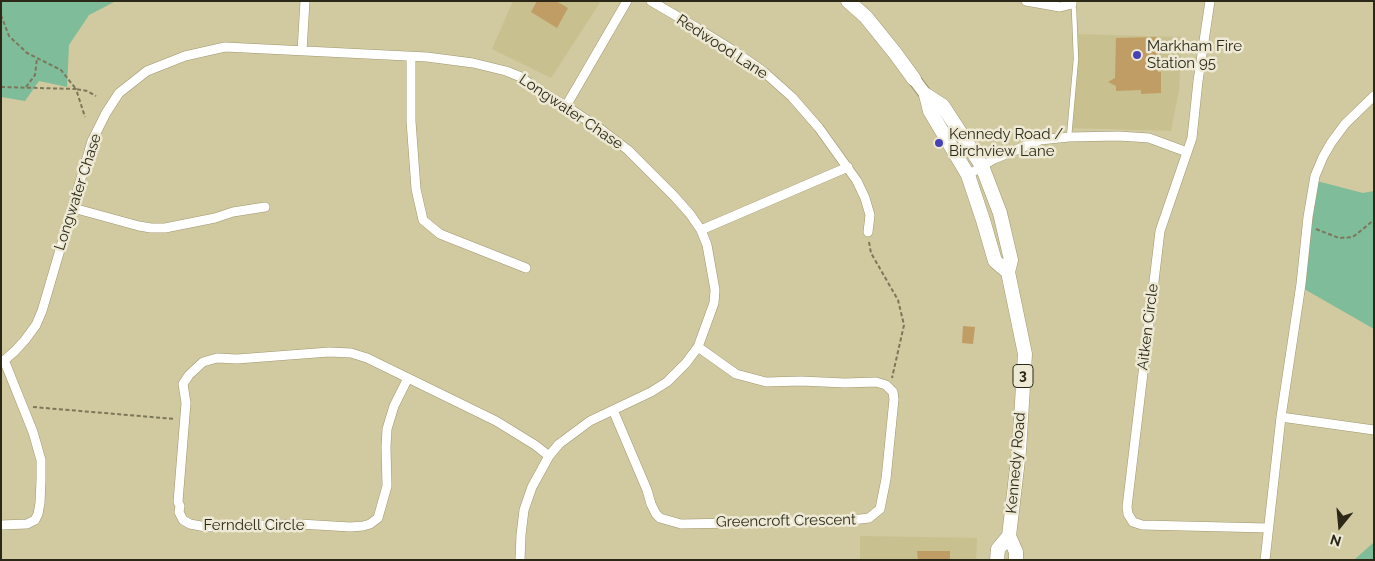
<!DOCTYPE html>
<style>
body{margin:0}
#map{position:relative;width:1375px;height:561px;overflow:hidden;background:#d1c99f;font-family:Raleway,sans-serif}
canvas{display:block}
.frame{position:absolute;inset:0;border:2px solid #2b2817;pointer-events:none}
.north{position:absolute;left:1315px;top:501px;width:50px;height:50px;-webkit-text-stroke:4px #ede9d4;paint-order:stroke;rotate:197deg;font-size:14px;font-weight:700;line-height:20px;text-align:center;color:#2b2817}
.north::after{content:'';display:block;margin:auto;width:18px;height:22px;background:#2b2817;clip-path:polygon(50% 0,100% 100%,50% 72%,0 100%)}
</style>
<div id="map">
<canvas width="1375" height="561"></canvas>
<div class="frame"></div>
<div class="north">N</div>
</div>
<script>
const context = document.querySelector('canvas').getContext('2d');
context.lineJoin = 'round';
function fillPath(path, color) {
  context.fillStyle = color;
  context.fill(path, 'evenodd');
}
function poly(rows) {
  const path = new Path2D();
  for (const r of rows) {
    path.moveTo(r[0], r[1]);
    for (let i = 2; i < r.length; i += 2) path.lineTo(r[i], r[i + 1]);
  }
  return path;
}
function stroke(path, color, width, dash) {
  context.strokeStyle = color;
  context.lineWidth = width;
  context.lineCap = dash ? 'butt' : 'round';
  context.setLineDash(dash || []);
  context.stroke(path);
}
function label(font, color, halo, rows, align = 'center') {
  context.font = font + ' Raleway,sans-serif';
  context.lineWidth = 5;
  context.setLineDash([]);
  context.textBaseline = 'middle';
  context.strokeStyle = halo;
  context.fillStyle = color;
  for (const [text, x, y, turn = 0] of rows) {
    context.save();
    context.translate(x, y);
    context.rotate((+turn || 0) * Math.PI / 180);
    context.textAlign = isNaN(turn) ? turn : align;
    if (halo) context.strokeText(text, 0, 0);
    context.fillText(text, 0, 0);
    context.restore();
  }
}
const built = poly([
 [513,1,601,1,551,78,492,49],
 [1075,34,1182,37,1179,90,1171,131,1072,128],
 [860,536,977,538,976,560,860,560]
]);
const green = poly([
 [1,1,116,1,89,15,69,45,67,87,39,81,25,101,1,97],
 [1313,180,1363,193,1374,191,1374,329,1299,286],
 [1373,543,1374,560,1354,560]
]);
const building = poly([
 [537,1,556,1,568,8,557,28,531,12],
 [1158,37,1158,72,1161,72,1161,93,1141,94,1141,90,1116,91,1116,86,1108,82,1115,78,1116,38],
 [963,326,975,327,973,344,962,343],
 [917,551,950,551,950,560,918,560]
]);
const path = poly([
 [1,15,9,36,27,53,61,70,76,89,87,91,96,96],
 [1,87,76,89,85,117],
 [26,87,35,75,37,58],
 [1316,229,1339,238,1353,237,1374,220],
 [869,242,871,253,898,300,904,325,892,378],
 [33,407,175,419]
]);
const service = poly([
 [1069,137,1076,59,1074,9,1072,4]
]);
const minor = poly([
 [651,1,697,28,734,51,764,72,792,97,819,128,857,181,865,198,870,215,868,232],
 [1026,1,1060,7,1072,4,1072,1],
 [1210,1,1198,81,1192,138,1160,231,1127,507,1128,514,1133,522,1142,525,1268,528],
 [302,51,305,1],
 [411,57,411,121,416,189,423,220,440,234,526,268],
 [566,106,627,1],
 [968,175,994,159,1040,140,1069,137,1119,136,1149,138,1187,152],
 [73,208,139,226,151,228,165,228,215,218,233,212,265,207],
 [701,230,848,167],
 [1,363,15,351,25,340,36,325,42,311,92,141,106,113,119,93,147,71,185,56,225,47,427,57,473,63,506,71,521,77,537,89,566,106,603,131,628,150,674,196,690,214,701,230,707,245,715,290,714,303,698,347,686,363,667,382,651,392,590,421,559,444,549,456,532,487,524,510,521,535,520,560],
 [408,378,394,406,387,429,386,447,387,486,378,518,370,524,363,526,350,527,300,524,206,527,190,524,183,520,179,512,180,506,178,502,186,403,183,384,189,375,203,362,217,358,237,359,329,352,351,353,367,358,408,378,496,421,535,445,549,456],
 [613,410,647,490,651,504,656,514,660,518,681,524,843,521,869,518,880,509,886,479,894,399,893,392,886,385,876,382,845,383,801,381,766,382,736,374,698,347],
 [1281,417,1374,430],
 [1,525,27,524,35,520,38,514,40,503,41,480,41,460,33,432,4,360],
 [1265,560,1281,417,1301,284,1308,217,1315,176,1323,157,1331,143,1345,124,1374,96]
]);
const secondary = poly([
 [914,79,926,95]
]);
const primary = poly([
 [848,1,866,17,895,53,914,79],
 [926,95,943,106,982,166,1000,213,1011,260,1008,272,1025,354,1019,451,1009,536,1016,552,1016,560],
 [926,95,930,111,968,175,983,220,995,261,1008,272],
 [997,560,998,549,1009,536]
]);
const markers = [
 [1137,55,5,"#4740b6"],
 [939,143,5,"#4740b6"]
];
const shields = [
 [1023,376,20]
];
const shieldNames = [
 ["3",1023,376]
];
const poiNames = [
 ["Markham Fire",1147,46],
 ["Station 95",1147,63],
 ["Kennedy Road /",949,134],
 ["Birchview Lane",949,151]
];
const streetNames = [
 ["Redwood Lane",722,47,33],
 ["Longwater Chase",571,112,34],
 ["Longwater Chase",78,192,-72],
 ["Aitken Circle",1148,327,-83],
 ["Kennedy Road",1016,463,-85],
 ["Greencroft Crescent",786,521,-1],
 ["Ferndell Circle",254,525]
];
fillPath(built, '#c9c08f');
fillPath(green, '#7fbc99');
fillPath(building, '#c09d65');
stroke(service, '#9f976f', 5.5);
stroke(minor, '#9f976f', 10);
stroke(secondary, '#9f976f', 14);
stroke(primary, '#9f976f', 15);
stroke(path, '#7c775a', 2, [4, 2.5]);
stroke(service, '#fff', 4.5);
stroke(minor, '#fff', 9);
stroke(secondary, '#fff', 12);
stroke(primary, '#fff', 14);
for (const [x, y, r, color] of markers) {
  const dot = new Path2D();
  dot.arc(x, y, r, 0, 2 * Math.PI);
  context.fillStyle = color;
  context.fill(dot);
  stroke(dot, '#ede9d4', 2);
}
for (const [x, y, w] of shields) {
  const box = new Path2D();
  box.roundRect(x - w / 2, y - 11.5, w, 23, 4);
  context.fillStyle = '#ede9d4';
  context.fill(box);
  stroke(box, '#2b2817', 1);
}
label('bold 14px', '#2b2817', null, shieldNames);
label('15px', '#2b2817', '#ede9d4', poiNames, 'left');
label('15px', '#2b2817', '#ede9d4', streetNames);
</script>
